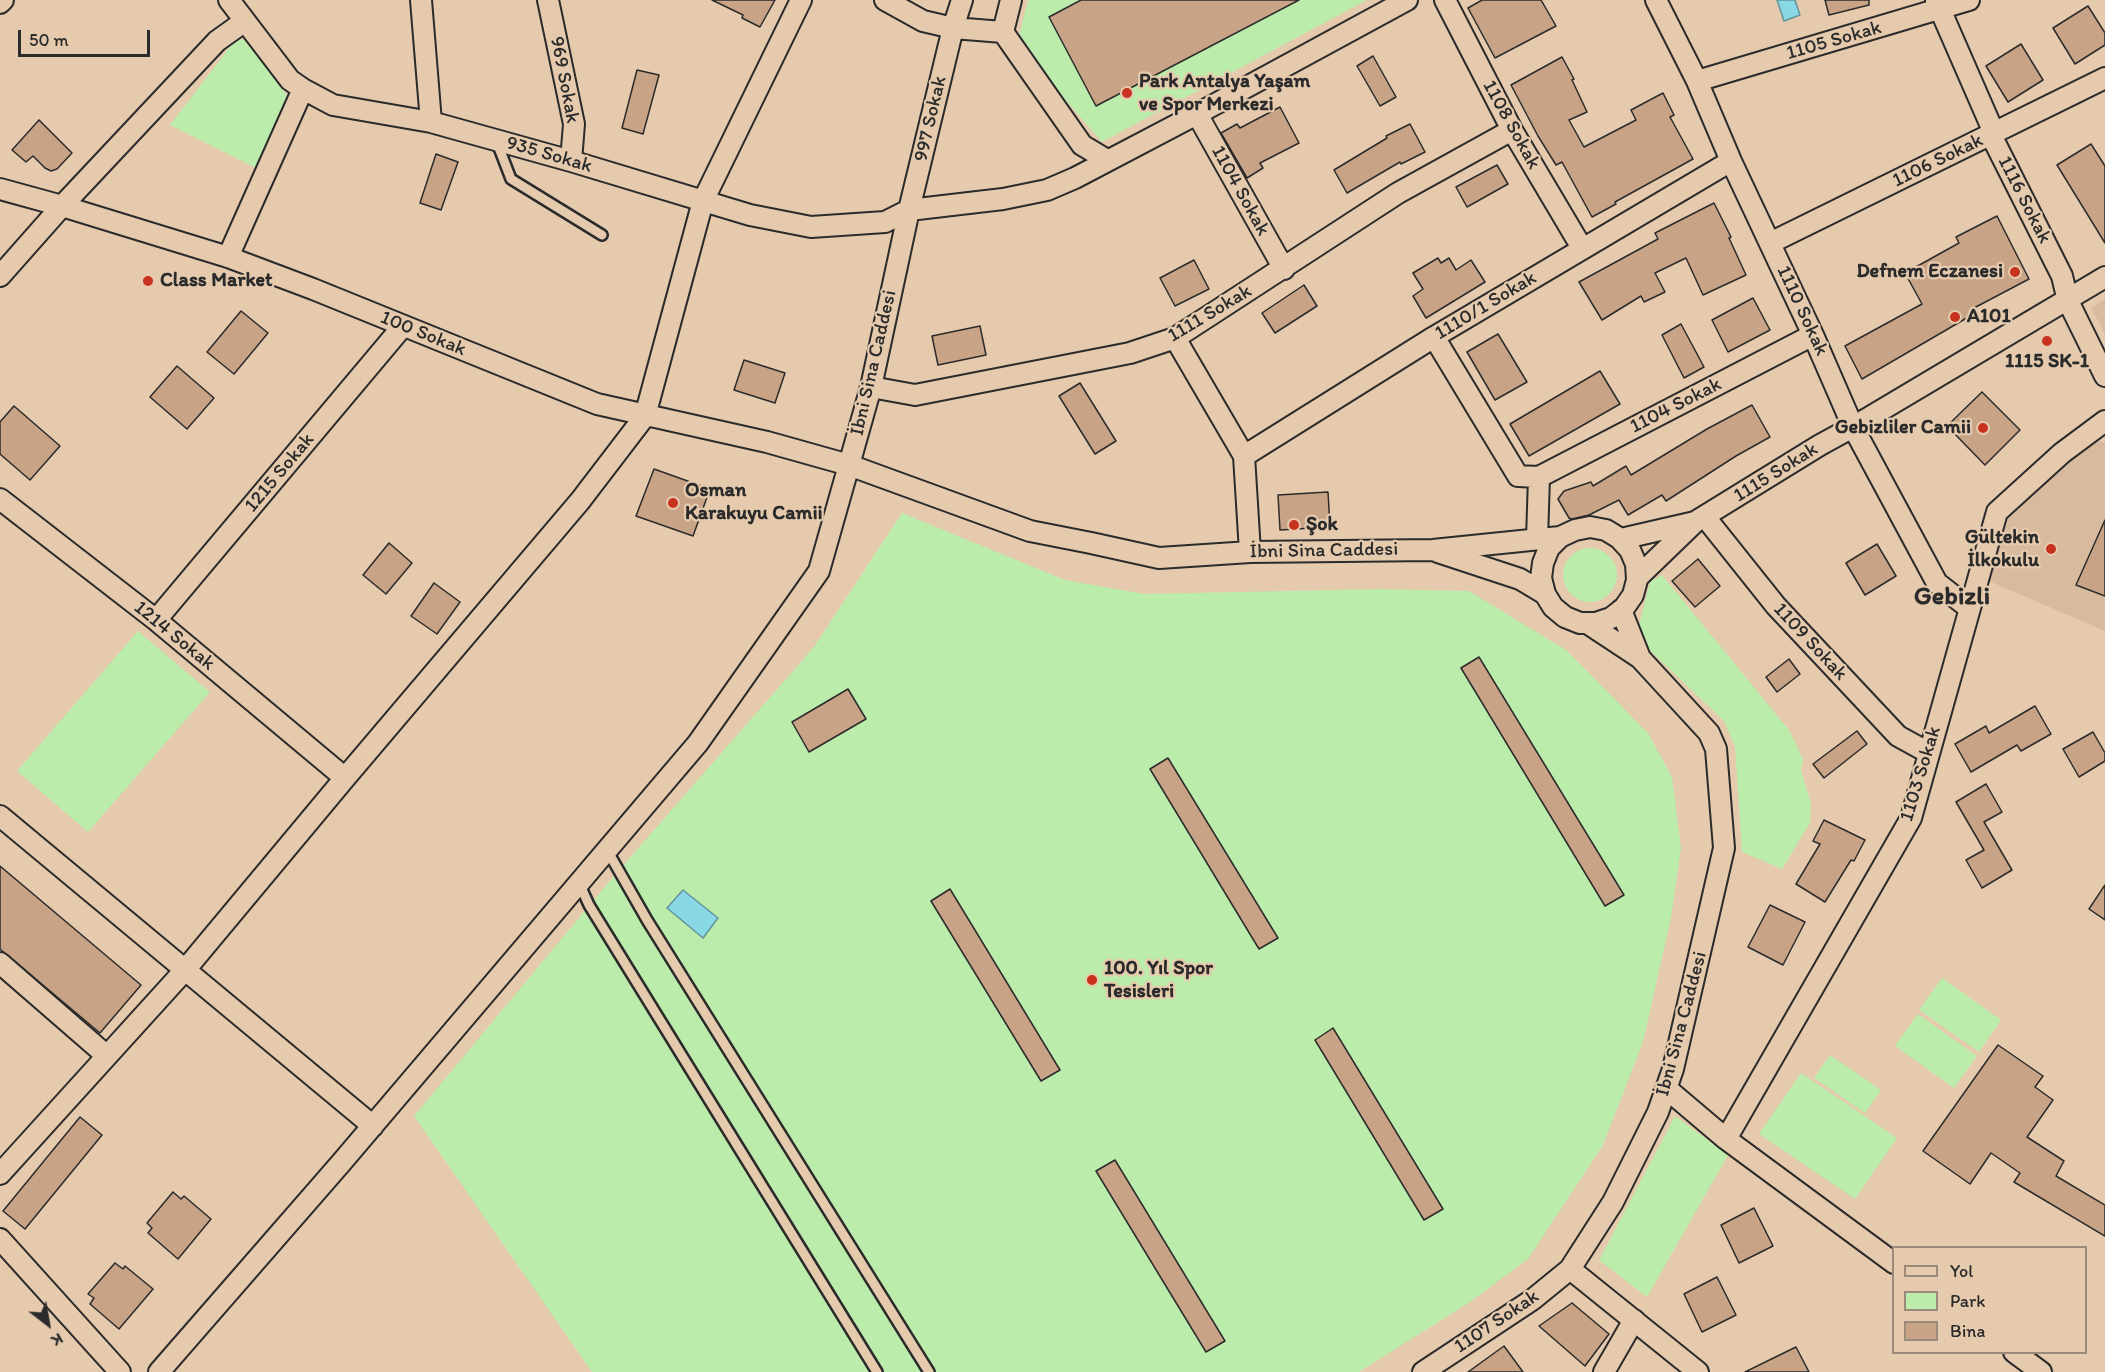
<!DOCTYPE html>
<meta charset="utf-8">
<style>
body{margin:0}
#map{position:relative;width:2105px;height:1372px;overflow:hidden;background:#e5caad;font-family:Itim,sans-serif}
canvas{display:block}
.legend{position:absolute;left:1892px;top:1246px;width:195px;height:108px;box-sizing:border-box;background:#e5caad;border:2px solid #9b8a79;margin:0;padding:8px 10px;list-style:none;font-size:18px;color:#2b2b2b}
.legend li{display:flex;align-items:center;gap:12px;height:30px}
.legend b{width:30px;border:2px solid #9b8a79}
.north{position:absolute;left:18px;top:1294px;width:60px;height:60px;-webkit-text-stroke:4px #e5caad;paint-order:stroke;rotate:149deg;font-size:16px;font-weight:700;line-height:24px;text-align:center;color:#2b2b2b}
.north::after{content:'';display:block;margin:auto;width:21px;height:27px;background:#2b2b2b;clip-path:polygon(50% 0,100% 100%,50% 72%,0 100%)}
.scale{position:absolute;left:18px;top:30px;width:132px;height:27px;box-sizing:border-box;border:3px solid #2b2b2b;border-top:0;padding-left:8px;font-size:18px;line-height:21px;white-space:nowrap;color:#2b2b2b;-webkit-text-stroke:4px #e5caad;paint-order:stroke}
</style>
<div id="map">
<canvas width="2105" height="1372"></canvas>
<ul class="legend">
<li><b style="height:8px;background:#e5caad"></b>Yol</li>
<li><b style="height:16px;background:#bbecab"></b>Park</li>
<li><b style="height:16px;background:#c8a386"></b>Bina</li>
</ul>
<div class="north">K</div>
<div class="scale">50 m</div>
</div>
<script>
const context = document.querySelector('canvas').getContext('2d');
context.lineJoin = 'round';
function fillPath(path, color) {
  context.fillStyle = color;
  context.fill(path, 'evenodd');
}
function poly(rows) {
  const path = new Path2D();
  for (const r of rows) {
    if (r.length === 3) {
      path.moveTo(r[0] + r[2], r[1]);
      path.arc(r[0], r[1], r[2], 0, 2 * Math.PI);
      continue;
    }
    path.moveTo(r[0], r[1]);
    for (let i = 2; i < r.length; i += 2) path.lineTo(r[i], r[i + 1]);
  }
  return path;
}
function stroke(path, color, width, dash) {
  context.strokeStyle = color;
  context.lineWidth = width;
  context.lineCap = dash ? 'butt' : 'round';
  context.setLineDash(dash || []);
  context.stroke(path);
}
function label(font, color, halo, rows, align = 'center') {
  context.font = font + ' Itim,sans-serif';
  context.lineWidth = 4.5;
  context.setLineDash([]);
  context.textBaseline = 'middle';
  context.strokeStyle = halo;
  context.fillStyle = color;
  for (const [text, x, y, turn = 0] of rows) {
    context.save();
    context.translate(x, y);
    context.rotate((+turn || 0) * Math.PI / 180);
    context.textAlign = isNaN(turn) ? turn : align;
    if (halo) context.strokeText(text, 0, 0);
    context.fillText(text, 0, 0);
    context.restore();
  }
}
const built = poly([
 [2105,299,2105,334,2091,308],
 [2094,439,2105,443,2105,631,1989,581,2005,517,2066,458]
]);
const green = poly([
 [1028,0,1367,0,1102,142,1017,44],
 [236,39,244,40,282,88,289,99,256,168,170,125],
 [902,513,1065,580,1144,594,1380,589,1469,591,1566,650,1648,733,1672,777,1681,848,1671,918,1643,1042,1603,1145,1528,1259,1470,1302,1359,1372,592,1372,414,1116,613,877,814,647],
 [1590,575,27],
 [1662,575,1789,730,1803,759,1801,771,1811,803,1810,823,1782,869,1742,852,1735,746,1724,721,1636,637,1650,582],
 [138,631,210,692,88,832,17,771],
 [1942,978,2001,1020,1979,1052,1919,1010],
 [1918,1014,1977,1056,1954,1088,1895,1046],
 [1830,1055,1881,1090,1865,1113,1814,1078],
 [1801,1073,1897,1138,1855,1199,1759,1134],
 [1675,1116,1728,1155,1647,1297,1599,1260]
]);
const water = poly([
 [1777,0,1795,0,1800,15,1784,21,1777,0],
 [683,890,718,918,703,938,667,908,683,890]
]);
const building = poly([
 [712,0,775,0,760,27,742,18,743,15,712,0],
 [1081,0,1299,0,1096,106,1049,17,1081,0],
 [1482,0,1541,0,1556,26,1495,58,1468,8,1482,0],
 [1825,0,1869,0,1869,5,1829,15,1825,0],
 [2088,6,2105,33,2105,45,2075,64,2053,28,2088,6],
 [2021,44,2043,80,2008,102,1986,66,2021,44],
 [1373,56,1396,97,1380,106,1357,66,1373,56],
 [1562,57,1574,79,1572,80,1587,112,1569,120,1584,147,1636,120,1631,110,1663,93,1674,115,1670,117,1693,159,1615,202,1616,204,1592,217,1562,162,1556,165,1538,136,1511,85,1562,57],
 [637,70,659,75,643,134,622,128,637,70],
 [1280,107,1299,143,1260,163,1263,168,1247,178,1221,133,1237,124,1240,128,1280,107],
 [39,120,72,153,57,169,51,171,45,168,33,156,26,162,12,150,39,120],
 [1410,124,1425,152,1401,164,1400,162,1347,193,1334,170,1387,138,1386,136,1410,124],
 [2091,144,2105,166,2105,243,2057,165,2091,144],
 [436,154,458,162,441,210,420,203,436,154],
 [1497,165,1508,184,1467,207,1456,187,1497,165],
 [1714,203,1731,237,1729,238,1746,275,1703,295,1686,258,1655,273,1665,292,1644,302,1641,296,1602,320,1579,282,1658,239,1655,233,1714,203],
 [1997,216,2029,279,1974,308,1977,312,1862,379,1845,346,1922,304,1905,273,1959,243,1956,237,1997,216],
 [1438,258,1441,263,1449,258,1456,270,1471,260,1485,282,1426,318,1413,296,1423,289,1413,273,1438,258],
 [1194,260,1209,289,1175,306,1160,278,1194,260],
 [1304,285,1317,306,1275,333,1262,313,1304,285],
 [1753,298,1770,330,1728,352,1712,320,1753,298],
 [241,311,268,333,234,374,207,352,241,311],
 [1681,324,1704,367,1684,378,1662,335,1681,324],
 [980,326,986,355,938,365,932,336,980,326],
 [1498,334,1527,382,1495,400,1467,352,1498,334],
 [744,360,785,373,775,403,734,390,744,360],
 [177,366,214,398,187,429,150,397,177,366],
 [1600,371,1620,404,1529,456,1510,424,1600,371],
 [1080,383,1116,441,1095,454,1059,396,1080,383],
 [1982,392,2020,430,1985,465,1947,426,1982,392],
 [1752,405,1770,437,1736,456,1666,501,1662,495,1628,515,1619,500,1589,515,1572,519,1569,518,1558,499,1564,491,1591,482,1593,486,1626,466,1631,475,1707,429,1752,405],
 [14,406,60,446,30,480,0,454,0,422,14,406],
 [654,469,710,489,693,536,636,516,654,469],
 [1328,492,1330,527,1280,530,1278,495,1328,492],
 [2105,520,2105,596,2076,585,2105,520],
 [389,543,412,563,386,594,363,575,389,543],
 [1877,544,1896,576,1865,595,1846,563,1877,544],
 [1698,559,1720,586,1695,607,1672,581,1698,559],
 [434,583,460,602,437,634,411,616,434,583],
 [1479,657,1624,895,1605,906,1461,668,1479,657],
 [1789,659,1800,674,1777,692,1766,677,1789,659],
 [848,689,866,719,809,752,792,722,848,689],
 [2035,706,2051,734,2021,751,2017,745,1971,772,1955,744,1986,726,1989,733,2035,706],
 [1857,731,1867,744,1824,778,1813,764,1857,731],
 [2093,732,2105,753,2105,761,2079,777,2063,749,2093,732],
 [1168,758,1278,938,1259,949,1150,769,1168,758],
 [1986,784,2002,812,1984,822,2012,870,1982,888,1966,860,1984,850,1956,802,1986,784],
 [1824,820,1865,840,1854,861,1851,860,1825,902,1796,884,1820,844,1813,841,1824,820],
 [0,866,141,985,100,1033,0,949,0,866],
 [2105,885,2105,920,2089,909,2105,885],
 [950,889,1060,1070,1041,1081,931,901,950,889],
 [1770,905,1805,922,1783,965,1748,947,1770,905],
 [1333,1028,1443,1209,1424,1220,1315,1040,1333,1028],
 [1998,1045,2043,1076,2035,1087,2053,1100,2027,1137,2064,1161,2056,1176,2105,1205,2105,1236,2014,1182,2020,1173,1991,1153,1970,1184,1923,1151,1998,1045],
 [80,1117,102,1135,25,1229,3,1211,80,1117],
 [1115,1160,1225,1341,1206,1352,1096,1171,1115,1160],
 [173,1192,181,1199,184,1196,211,1219,178,1259,148,1233,152,1228,147,1223,173,1192],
 [1754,1208,1773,1246,1739,1263,1721,1225,1754,1208],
 [115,1263,123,1269,125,1266,153,1289,119,1329,90,1304,94,1298,88,1294,115,1263],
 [1717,1277,1736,1315,1702,1332,1684,1294,1717,1277],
 [1572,1303,1609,1334,1585,1366,1539,1326,1572,1303],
 [1504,1346,1523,1372,1468,1372,1504,1346],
 [1796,1347,1809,1372,1745,1372,1796,1347]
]);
const service = poly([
 [496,140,511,179,602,235],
 [607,850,647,920,929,1372],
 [579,883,589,905,877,1372]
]);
const minor = poly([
 [229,0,290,80,303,89,333,105,431,122,571,161,750,215,811,227,885,222,909,210,953,28,962,0],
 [421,0,431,122],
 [548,0,574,124,571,161],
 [885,0,923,21,953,28,1003,32,1082,145,1107,160],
 [1407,0,1197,114,1075,178,1047,190,1003,199,909,210,871,387,849,465,1030,531,1091,543,1159,558,1250,552,1433,550,1560,537],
 [1445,0,1512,130,1582,248],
 [1656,0,1697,81,1731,161,1813,335,1853,427,1937,583,1969,608],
 [1936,0,1991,126,1991,135,2062,276,2068,301,2105,376],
 [0,3,3,0],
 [1003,32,1011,0],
 [1697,81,1969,0],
 [1197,114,1284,269],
 [0,189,62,206,228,257,313,289,597,404,767,442,849,465,819,571,698,743,341,1163,159,1372],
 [1770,243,2105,78],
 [228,257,303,89],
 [0,276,62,206,217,41,245,21],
 [1434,337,1518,476,1539,477,1813,335],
 [1175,338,1244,456,1250,552],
 [871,387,915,395,1130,353,1175,338,1398,193,1512,130],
 [1244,456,1434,337,1731,161],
 [0,499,156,620,345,778],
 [1705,517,1776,606,1898,736,1929,753],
 [1537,539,1539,477],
 [1621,539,1695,522],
 [1438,552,1520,579,1545,594,1553,607,1565,617,1580,623,1596,623,1611,618,1624,608,1633,595,1637,580,1636,564,1630,550,1619,538,1606,530,1590,527,1575,530,1560,537,1549,548,1543,563,1541,578,1545,594],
 [1637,578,1695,522,1820,445,1853,427,2105,277],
 [1621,610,1640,658],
 [156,620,403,326],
 [1587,623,1640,658,1709,733,1716,749,1724,848,1673,1069,1658,1112,1613,1202,1570,1269,1698,1372],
 [0,816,373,1126],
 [0,963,107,1056],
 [1667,1089,1726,1139,1894,1263],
 [1726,1139,1911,818,1997,512,2062,453,2105,421],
 [0,1174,185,970,345,778,580,501,645,416,703,201,801,0],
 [0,1239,120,1372],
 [2014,1352,2041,1372],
 [1423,1372,1532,1300,1570,1269],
 [1604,1372,1634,1320]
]);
const markers = [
 [1127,93,6,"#c8321e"],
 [2015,272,6,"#c8321e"],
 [148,281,6,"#c8321e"],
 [1955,317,6,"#c8321e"],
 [2047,341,6,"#c8321e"],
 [1983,428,6,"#c8321e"],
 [673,503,6,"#c8321e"],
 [1294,525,6,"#c8321e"],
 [2051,549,6,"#c8321e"],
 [1092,980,6,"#c8321e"]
];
const streetNames = [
 ["1105 Sokak",1834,41,-16],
 ["969 Sokak",564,80,79],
 ["997 Sokak",931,119,-77],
 ["1108 Sokak",1511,125,61],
 ["935 Sokak",549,155,16],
 ["1106 Sokak",1938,161,-26],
 ["1104 Sokak",1240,191,61],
 ["1116 Sokak",2024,200,63],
 ["1110/1 Sokak",1486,306,-31],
 ["1110 Sokak",1802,311,65],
 ["1111 Sokak",1210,314,-31],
 ["100 Sokak",423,334,22],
 ["İbni Sina Caddesi",874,363,-77],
 ["1104 Sokak",1676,406,-27],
 ["1215 Sokak",280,473,-50],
 ["1115 Sokak",1776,473,-32],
 ["İbni Sina Caddesi",1324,551,-1],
 ["1214 Sokak",174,636,39],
 ["1109 Sokak",1810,642,47],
 ["1103 Sokak",1921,774,-73],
 ["İbni Sina Caddesi",1682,1024,-75],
 ["1107 Sokak",1497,1322,-34]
];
const poiNames = [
 ["Park Antalya Yaşam",1139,82],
 ["ve Spor Merkezi",1139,105],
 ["Defnem Eczanesi",2003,272,"right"],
 ["Class Market",160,281],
 ["A101",1967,317],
 ["1115 SK-1",2047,362,"center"],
 ["Gebizliler Camii",1971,428,"right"],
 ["Osman",685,491],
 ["Karakuyu Camii",685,514],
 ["Şok",1306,525],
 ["Gültekin",2039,538,"right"],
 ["İlkokulu",2039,561,"right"],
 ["100. Yıl Spor",1104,969],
 ["Tesisleri",1104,992]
];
const districtNames = [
 ["Gebizli",1952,597]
];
fillPath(built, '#d8bb9f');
fillPath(green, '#bbecab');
fillPath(water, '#89d8e6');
stroke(water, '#63939b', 1.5);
fillPath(building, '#c8a386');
stroke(building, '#2b2b2b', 1.5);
stroke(service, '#2b2b2b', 14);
stroke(minor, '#2b2b2b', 24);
stroke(service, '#e5caad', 9);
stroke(minor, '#e5caad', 20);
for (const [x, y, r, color] of markers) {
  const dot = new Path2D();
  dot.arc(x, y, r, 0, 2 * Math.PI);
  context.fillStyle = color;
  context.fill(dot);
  stroke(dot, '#e5caad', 2);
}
label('20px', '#2b2b2b', '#e5caad', streetNames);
label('bold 20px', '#2b2b2b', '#e5caad', poiNames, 'left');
label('bold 26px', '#2b2b2b', '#e5caad', districtNames);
</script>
